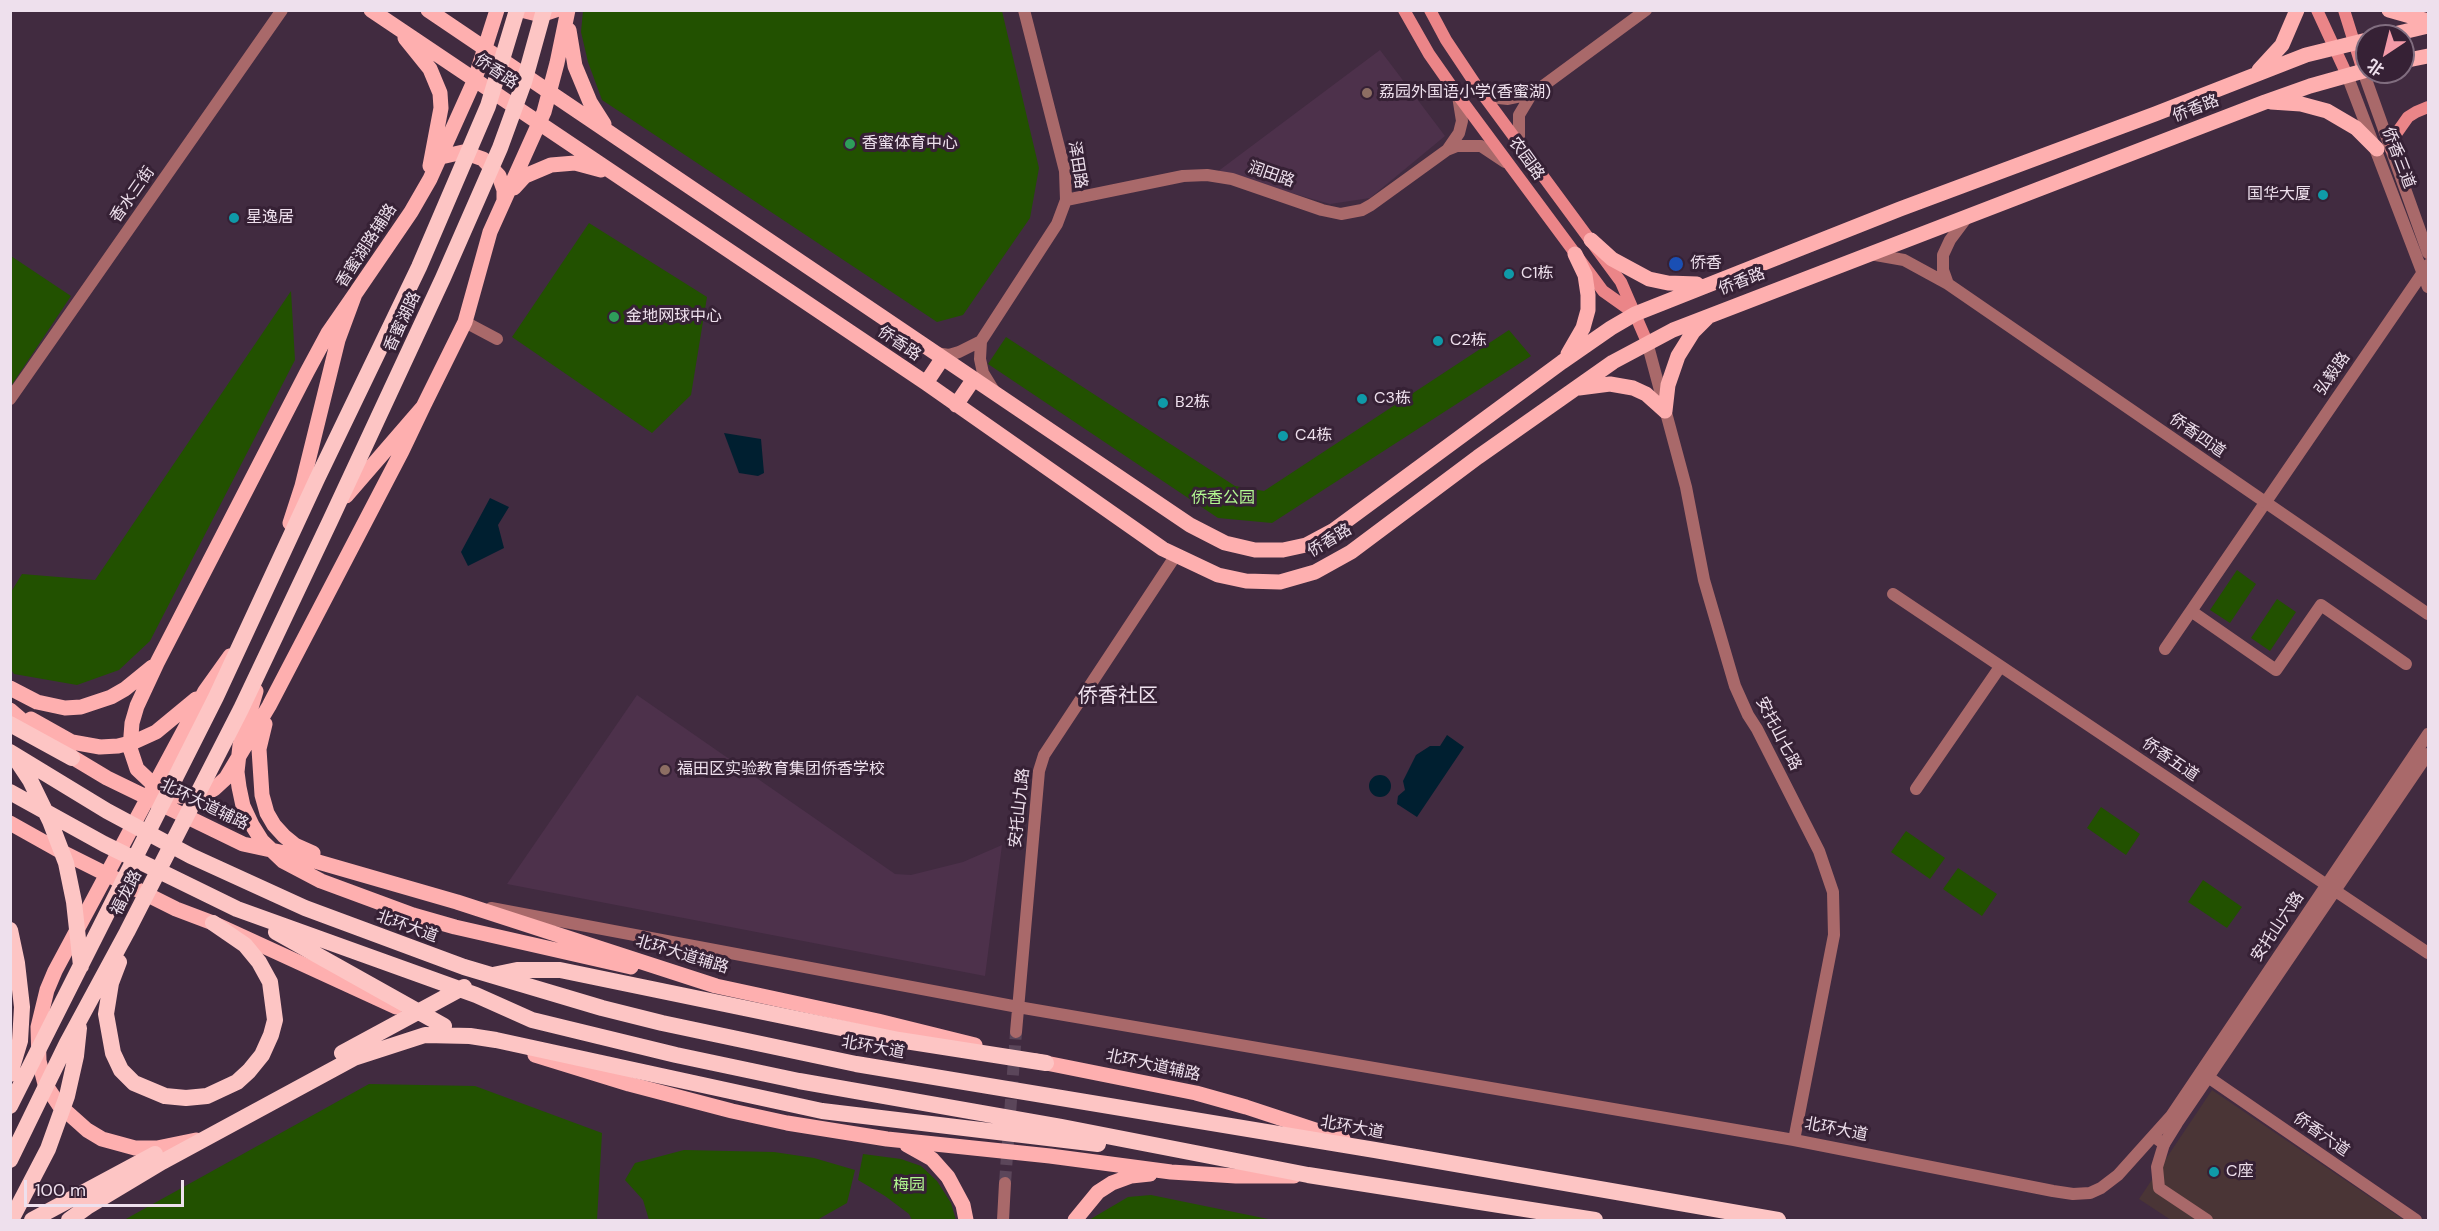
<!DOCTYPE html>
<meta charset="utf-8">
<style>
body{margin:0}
#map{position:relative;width:2439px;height:1231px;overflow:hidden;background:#412b40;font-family:"DM Sans","Noto Sans SC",sans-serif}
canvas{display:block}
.frame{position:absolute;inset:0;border:12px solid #eee0ed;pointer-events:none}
.north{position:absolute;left:2355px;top:24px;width:60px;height:60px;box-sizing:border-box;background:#362135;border:2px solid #806d7f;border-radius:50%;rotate:215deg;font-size:16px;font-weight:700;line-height:24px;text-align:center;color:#eee0ed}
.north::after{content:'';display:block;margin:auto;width:21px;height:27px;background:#f39aa8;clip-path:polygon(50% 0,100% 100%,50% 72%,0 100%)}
.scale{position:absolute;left:24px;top:1180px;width:160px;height:27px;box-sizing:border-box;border:3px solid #eee0ed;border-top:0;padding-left:8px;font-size:18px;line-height:21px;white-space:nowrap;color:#eee0ed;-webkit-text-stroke:4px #362135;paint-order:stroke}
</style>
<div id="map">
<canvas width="2439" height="1231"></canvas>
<div class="frame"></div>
<div class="north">北</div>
<div class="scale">100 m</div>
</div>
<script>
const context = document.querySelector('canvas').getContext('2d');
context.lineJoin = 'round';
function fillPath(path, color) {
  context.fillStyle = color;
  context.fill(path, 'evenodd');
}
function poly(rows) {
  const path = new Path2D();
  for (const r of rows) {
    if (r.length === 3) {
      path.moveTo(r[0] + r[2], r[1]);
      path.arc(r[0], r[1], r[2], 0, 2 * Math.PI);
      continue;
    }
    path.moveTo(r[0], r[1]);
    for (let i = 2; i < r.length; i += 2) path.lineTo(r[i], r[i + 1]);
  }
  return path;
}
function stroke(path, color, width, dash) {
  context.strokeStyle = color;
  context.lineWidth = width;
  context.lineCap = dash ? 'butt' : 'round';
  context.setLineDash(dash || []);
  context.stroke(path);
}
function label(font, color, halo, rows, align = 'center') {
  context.font = font + ' "DM Sans","Noto Sans SC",sans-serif';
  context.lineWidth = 6;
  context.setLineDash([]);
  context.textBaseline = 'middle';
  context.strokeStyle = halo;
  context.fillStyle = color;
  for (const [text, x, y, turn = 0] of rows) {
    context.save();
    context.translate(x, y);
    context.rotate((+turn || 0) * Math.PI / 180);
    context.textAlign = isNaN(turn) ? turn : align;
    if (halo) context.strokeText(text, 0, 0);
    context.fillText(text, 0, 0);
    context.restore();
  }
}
const commercial = poly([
 [2212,1090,2404,1220,2171,1220,2139,1199]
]);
const built = poly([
 [1380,50,1445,136,1370,198,1330,204,1217,172],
 [637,695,895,874,911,875,963,862,1002,845,985,976,507,884]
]);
const green = poly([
 [583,11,1002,11,1039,168,1030,218,963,315,937,322,602,100,588,62,581,32],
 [589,223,707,297,691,395,652,433,512,337],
 [11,256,71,296,11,386],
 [291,291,295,360,150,641,119,670,77,685,14,674,10,668,11,592,22,574,95,580],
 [1509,330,1531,356,1272,523,1218,518,988,364,1006,337,1235,486,1264,491],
 [2237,570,2256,584,2230,623,2210,610],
 [2277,599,2296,612,2270,651,2251,638],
 [2101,807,2140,834,2126,855,2087,828],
 [1906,831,1945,858,1930,879,1891,852],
 [1958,868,1997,894,1982,916,1943,889],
 [2203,880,2242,907,2227,928,2188,902],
 [369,1084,475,1086,602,1133,597,1220,124,1220],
 [684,1150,774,1152,814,1158,855,1170,847,1203,817,1220,649,1220,643,1200,625,1180,635,1163],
 [863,1154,901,1159,921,1166,937,1181,951,1203,956,1220,912,1220,909,1214,885,1196,858,1180],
 [1151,1195,1273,1220,1089,1220,1128,1197]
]);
const water = poly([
 [724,433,761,439,764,473,758,476,739,473],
 [490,498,509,507,498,525,504,548,468,566,461,552],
 [1447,735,1464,747,1417,817,1397,804,1398,796,1405,790,1403,781,1416,755,1430,746,1440,746],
 [1380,786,11]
]);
const tertiaryTunnel = poly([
 [1005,1183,1016,1032]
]);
const minor = poly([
 [1478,88,1498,98,1508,99,1532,94,1646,10],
 [1519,143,1519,115,1531,95],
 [1448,149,1459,133,1462,121,1458,96],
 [1066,200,1183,176,1207,175,1232,179,1322,210,1341,214,1362,210,1371,205,1447,150,1457,146,1481,146,1505,162],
 [465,322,497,339],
 [981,341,980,359,983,373,994,391],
 [935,353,949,355,959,352,981,341,1057,224,1066,200,1065,171,1024,10],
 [10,399,282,10],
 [2191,611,2276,670,2321,605,2406,664],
 [2165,649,2428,265],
 [1916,789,2000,667],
 [2208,1077,2416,1220],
 [2164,1144,2157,1167,2159,1188,2207,1220]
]);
const tertiary = poly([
 [2363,71,2428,253],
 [2347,75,2428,287],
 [1870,254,1904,260,1948,284,2428,614],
 [1948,284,1943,270,1943,255,1950,240,1968,216],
 [1647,342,1686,487,1704,580,1735,686,1748,715,1757,729,1819,851,1833,892,1834,935,1794,1140],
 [1893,594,2428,953],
 [491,908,1018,1007,1794,1140,2053,1191,2073,1194,2090,1193,2101,1188,2118,1175,2171,1116,2428,734],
 [1016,1032,1039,771,1044,755,1176,555],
 [2153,1136,2164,1144,2177,1123,2428,754],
 [1003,1220,1005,1183]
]);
const secondary = poly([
 [1404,10,1429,54,1457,94,1603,291,1634,313],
 [1430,10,1446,40,1478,88,1621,282,1647,342],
 [2317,10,2347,75],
 [2344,10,2363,71],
 [2391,149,2396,134,2408,117,2416,112,2428,107]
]);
const primary = poly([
 [371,10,926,383,1163,549,1218,575,1246,581,1280,582,1315,572,1351,552,1478,457,1613,362,1673,330,2265,102,2310,86,2367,70],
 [428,10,1190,525,1225,543,1255,550,1283,550,1306,545,1334,530,1562,362,1611,328,1635,314,1900,209,2155,114,2306,55,2367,40],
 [521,10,541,15,556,10],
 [2389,10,2428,21],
 [569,30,575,66,590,102,604,124],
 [2386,36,2428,26],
 [405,38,430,69,440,93,441,108,430,166],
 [2403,61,2428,56],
 [2259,70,2282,45,2297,10],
 [2271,102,2301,104,2327,111,2356,128,2377,149],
 [441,157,463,152,483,159,499,176,504,190,504,200],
 [514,188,525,176,551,165,575,163,601,170],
 [1591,240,1612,259,1649,279,1668,283,1697,284],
 [355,294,328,333,307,372,157,663,137,706,132,723,130,748,137,769,155,786,178,796,190,797,203,795,214,789,226,778,269,706,402,451,423,407],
 [1568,354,1583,328,1588,310,1588,295,1585,275,1575,254],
 [926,383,942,359],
 [1579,388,1610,384,1633,388,1646,394,1665,411],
 [956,405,973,380],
 [1665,411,1668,385,1678,356,1693,332,1707,318],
 [346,496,423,407,465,322,490,232,544,112,557,63,568,10],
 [290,523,302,486,338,340,355,294,411,212,430,179,475,79,497,10],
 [10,688,37,702,65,708,81,707,111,697,125,689,152,667],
 [256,691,240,745,237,772,239,787,243,806,252,825,262,841,283,861,321,881,413,915,455,927,631,967],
 [10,710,38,734],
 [31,719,72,742,100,747,118,746,134,742,156,732,196,699],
 [265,724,259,749,262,795,267,813,274,825,284,836,295,845,313,853],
 [62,751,107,778,243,844,294,855,457,902,716,986,878,1021,975,1045],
 [10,823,60,851,176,909,213,923,396,1007],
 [535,1055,629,1084,732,1111,787,1123,887,1139,1050,1156,1171,1172,1236,1176,1294,1176],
 [1036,1061,1196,1093,1246,1107,1343,1139],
 [196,1140,157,1148,135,1148,102,1139,87,1130,59,1105,45,1084,39,1061,38,1027,47,990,55,971,205,691,230,656],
 [907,1145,932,1159,948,1177,963,1205,966,1220],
 [1075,1220,1098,1192,1112,1183,1131,1176,1150,1174]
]);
const trunk = poly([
 [10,724,72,758],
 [10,752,107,811,191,856,305,908,464,967,602,1008,662,1023,856,1064,1375,1150,1778,1220],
 [16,759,30,780,50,821,66,863,74,902,81,966],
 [10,792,104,844,237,909,476,995,532,1020,676,1055,799,1081,1061,1127,1308,1175,1595,1220],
 [10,930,17,963,22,1007,20,1041,10,1074],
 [276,932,444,1026],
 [119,962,111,983,106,1014,113,1053,121,1070,134,1083,165,1096,186,1098,207,1096,237,1082,249,1071,262,1055,271,1035,275,1020,270,982,259,962,245,945,213,923],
 [493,975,517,970,560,970,899,1040,1046,1063],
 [342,1053,464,987],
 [10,1106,216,697,317,479,419,267,488,106,517,10],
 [10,1160,67,1043,127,932,241,709,331,519,443,278,500,148,524,82,544,10],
 [11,1220,48,1149,67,1096,76,1056,79,1028],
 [32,1220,155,1154],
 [69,1220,87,1207,162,1162,354,1058,425,1035,470,1036,496,1040,822,1111,1098,1144]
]);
const markers = [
 [1367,93,6,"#8d6e63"],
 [850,144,6,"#2e9e5b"],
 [2323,195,6,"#0f9aa8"],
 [234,218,6,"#0f9aa8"],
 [1676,264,8,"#1a4fb4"],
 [1509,274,6,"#0f9aa8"],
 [614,317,6,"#2e9e5b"],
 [1438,341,6,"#0f9aa8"],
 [1362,399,6,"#0f9aa8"],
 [1163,403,6,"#0f9aa8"],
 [1283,436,6,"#0f9aa8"],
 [665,770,6,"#8d6e63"],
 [2214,1172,6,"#0f9aa8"]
];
const streetNames = [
 ["侨香路",496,72,34],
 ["侨香路",2196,109,-21],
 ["侨香三道",2398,158,69],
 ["农园路",1526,159,54],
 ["泽田路",1077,165,81],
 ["润田路",1271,175,19],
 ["香水三街",133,195,-55],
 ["香蜜湖路辅路",367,246,-57],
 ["侨香路",1742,282,-21],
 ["香蜜湖路",403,322,-65],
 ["侨香路",899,344,34],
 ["弘毅路",2333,374,-55],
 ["侨香四道",2197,436,35],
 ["侨香路",1330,541,-31],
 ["安托山七路",1778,734,63],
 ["侨香五道",2170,760,34],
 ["北环大道辅路",204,805,26],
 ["安托山九路",1020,808,-84],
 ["福龙路",127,893,-63],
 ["北环大道",407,927,20],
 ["安托山六路",2278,927,-56],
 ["北环大道辅路",682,955,17],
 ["北环大道",873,1048,10],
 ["北环大道辅路",1153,1066,12],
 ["北环大道",1352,1128,10],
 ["北环大道",1836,1130,11],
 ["侨香六道",2321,1135,35]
];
const poiNames = [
 ["荔园外国语小学(香蜜湖)",1379,93],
 ["香蜜体育中心",862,144],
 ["国华大厦",2311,195,"right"],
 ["星逸居",246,218],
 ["侨香",1690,264],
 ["C1栋",1521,274],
 ["金地网球中心",626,317],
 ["C2栋",1450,341],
 ["C3栋",1374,399],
 ["B2栋",1175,403],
 ["C4栋",1295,436],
 ["福田区实验教育集团侨香学校",677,770],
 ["C座",2226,1172]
];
const parkNames = [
 ["侨香公园",1223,499],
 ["梅园",909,1186]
];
const quarterNames = [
 ["侨香社区",1118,697]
];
fillPath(commercial, '#4a3536');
fillPath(built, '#4d314b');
fillPath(green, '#225100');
fillPath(water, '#001f30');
stroke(tertiaryTunnel, '#5b465a', 12, [12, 6]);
stroke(minor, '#a9696a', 12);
stroke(tertiary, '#a9696a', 12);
stroke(secondary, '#eb8588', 12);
stroke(primary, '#feafaf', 15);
stroke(trunk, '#fdc5c4', 16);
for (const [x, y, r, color] of markers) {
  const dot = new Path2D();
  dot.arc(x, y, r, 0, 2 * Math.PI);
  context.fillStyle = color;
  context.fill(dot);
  stroke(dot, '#362135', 2);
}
label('16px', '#eee0ed', '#362135', streetNames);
label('16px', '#eee0ed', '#362135', poiNames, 'left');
label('16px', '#b2f991', '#362135', parkNames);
label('20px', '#eee0ed', '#362135', quarterNames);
</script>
